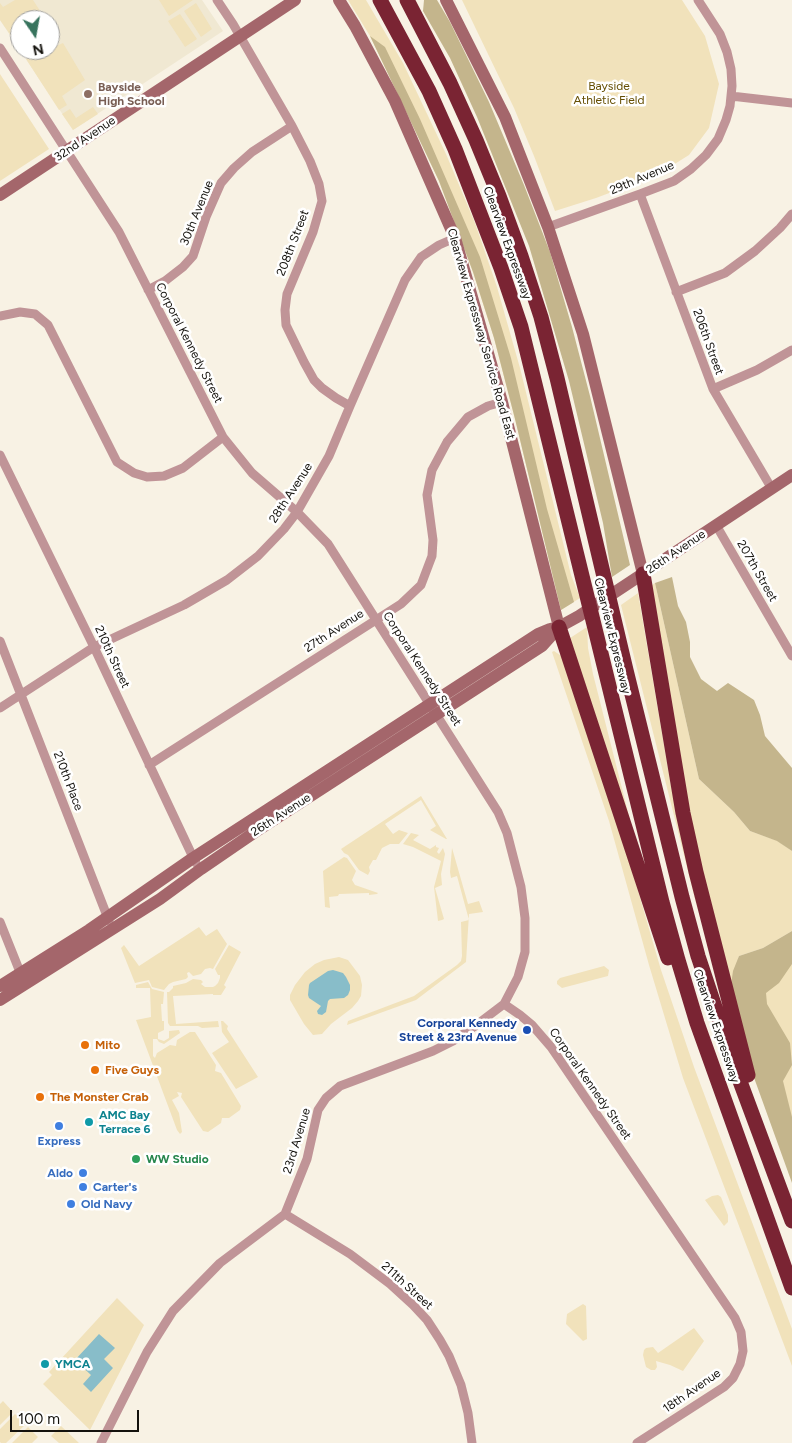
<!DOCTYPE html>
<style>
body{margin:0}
#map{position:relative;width:792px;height:1443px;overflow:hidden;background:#f8f2e4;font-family:Figtree,sans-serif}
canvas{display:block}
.north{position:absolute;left:10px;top:10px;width:50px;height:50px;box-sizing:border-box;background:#fff;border:1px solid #a1a09e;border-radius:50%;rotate:168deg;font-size:14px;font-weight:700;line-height:20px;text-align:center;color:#14120d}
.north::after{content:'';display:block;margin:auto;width:18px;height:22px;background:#37735d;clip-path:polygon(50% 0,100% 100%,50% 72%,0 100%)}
.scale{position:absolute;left:10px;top:1410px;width:129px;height:22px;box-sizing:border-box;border:2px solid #14120d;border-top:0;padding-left:6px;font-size:15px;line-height:18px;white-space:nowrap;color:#14120d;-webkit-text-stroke:4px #fff;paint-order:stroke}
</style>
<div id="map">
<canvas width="792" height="1443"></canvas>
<div class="north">N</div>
<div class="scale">100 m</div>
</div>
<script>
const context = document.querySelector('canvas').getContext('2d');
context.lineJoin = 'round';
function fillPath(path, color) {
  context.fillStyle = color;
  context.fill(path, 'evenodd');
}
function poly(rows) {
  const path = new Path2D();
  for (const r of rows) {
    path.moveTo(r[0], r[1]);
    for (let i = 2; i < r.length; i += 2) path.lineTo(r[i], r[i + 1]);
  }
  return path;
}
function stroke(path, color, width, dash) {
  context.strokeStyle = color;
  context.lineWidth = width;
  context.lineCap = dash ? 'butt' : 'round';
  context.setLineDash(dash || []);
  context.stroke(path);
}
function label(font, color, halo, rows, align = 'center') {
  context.font = font + ' Figtree,sans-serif';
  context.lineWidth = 5;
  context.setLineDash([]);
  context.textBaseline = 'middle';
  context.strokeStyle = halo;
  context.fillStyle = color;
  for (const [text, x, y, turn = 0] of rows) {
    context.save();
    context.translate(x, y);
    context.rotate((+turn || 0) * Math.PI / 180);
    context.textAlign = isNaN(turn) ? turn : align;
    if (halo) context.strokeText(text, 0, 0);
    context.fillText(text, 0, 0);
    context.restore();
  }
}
const built = poly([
 [0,0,202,0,223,31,73,130,0,20],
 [20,20,50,20,50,50,20,50]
]);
const green = poly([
 [15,0,33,0,46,20,20,20,20,49,0,20,0,3,3,7],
 [159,0,193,0,169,16],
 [348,0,366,0,403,63,446,154,475,223,497,287,520,368,571,575,580,598,561,610,515,419,494,338,473,272,439,181,407,113,370,36],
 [462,0,682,0,705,36,719,84,709,128,689,155,657,175,596,198,555,211,534,156,514,108],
 [196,3,212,29,201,37,184,11],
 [180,14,197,39,185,47,168,21],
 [63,43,85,80,62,96,67,105,59,110,26,59,41,50,50,50,50,47,54,47],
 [0,74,49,149,0,181],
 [93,107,98,114,73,130,62,114,70,109,76,118],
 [655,583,699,779,734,812,750,831,778,841,792,851,792,931,763,948,739,956,730,992,692,833,647,589],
 [638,593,671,786,698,911,621,605],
 [587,627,588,648,593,674,644,875,567,640],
 [554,651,563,657,634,877,661,970,694,1067,792,1329,792,1366,683,1078,649,965,609,821,552,652],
 [421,796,447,839,446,839,430,830,436,826,421,800,385,824,393,834,399,830,408,833,399,844,390,844,382,848,376,860,373,860,369,867,370,871,368,875,359,870,348,855,344,853,341,849],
 [411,833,419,835,413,840,430,849,436,845,436,847,439,848,437,852,439,854,443,848,445,854,441,874,442,885,435,888,444,919,442,920,438,921,434,887,441,861,413,847,403,844],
 [452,848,468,904,479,901,483,912,469,914,466,962,416,1000,347,1025,348,1021,414,996,457,965,461,961,462,956,461,922,469,920,457,876,451,878,450,872],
 [344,857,347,858,356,871,352,880,355,885,378,893,377,894,369,895,369,893,339,894,338,896,329,897,330,908,325,907,323,871],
 [199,927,206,936,217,929,227,944,213,969,210,968,205,969,201,974,193,976,189,972,187,973,188,977,186,979,173,982,169,984,164,990,152,987,149,980,135,983,121,948,124,945,139,966],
 [229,945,241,952,224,985,226,987,221,995,213,995,213,994,173,996,176,1024,218,1021,219,1027,202,1028,198,1026,170,1026,168,1023,167,992,169,992,173,988,173,986,186,983,193,979,201,980,203,982,201,984,205,987,213,987,215,986,218,983,220,978,220,975,218,975,215,969],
 [792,949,792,1161,747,979],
 [339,957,348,960,360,976,362,985,361,996,358,1001,352,1008,331,1024,322,1034,313,1035,304,1024,290,1000,290,995,295,985,305,972,315,964,324,960],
 [604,966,609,970,608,976,562,988,557,984,557,981,560,978],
 [148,982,152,989,164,992,163,1004,161,1004,162,1021,164,1021,164,1030,158,1033,158,1039,164,1041,169,1038,169,1031,179,1030,180,1033,164,1044,159,1042,157,1039,153,1039,153,1056,155,1058,157,1053,170,1045,176,1046,177,1040,190,1032,195,1032,216,1065,215,1071,221,1073,241,1106,240,1110,229,1118,222,1118,221,1123,208,1132,203,1131,181,1097,182,1093,177,1092,179,1096,172,1100,179,1113,182,1132,180,1134,177,1130,136,1020,151,1017,150,988,136,988,136,985],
 [221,1021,223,1021,228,1026,227,1029,258,1077,236,1089,212,1053,229,1042,222,1032],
 [718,1195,721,1197,728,1215,728,1222,724,1226,705,1200,712,1196],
 [117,1298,144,1325,90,1430,43,1384,52,1375,49,1372],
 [583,1304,586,1306,587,1339,583,1341,566,1324,567,1314],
 [694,1328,704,1341,683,1371,670,1365,656,1361,657,1367,655,1370,651,1370,646,1367,643,1355,644,1350,646,1348,653,1347,658,1353],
 [3,1401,13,1412,0,1425,0,1404],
 [15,1414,26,1424,6,1443,1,1443,0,1442,0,1429],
 [61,1426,79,1443,59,1443,51,1436],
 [28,1427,38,1437,32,1443,12,1443]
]);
const forest = poly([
 [424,0,437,0,450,22,489,102,524,185,550,252,572,327,590,396,630,565,612,577,603,523,569,381,529,246,477,117,450,58,423,11],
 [370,36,385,47,420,119,480,257,511,358,547,509,574,602,561,610,515,419,494,338,473,272,439,181],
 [672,577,678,606,686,622,690,642,690,657,701,679,717,691,728,683,754,700,760,715,765,736,792,768,792,851,777,841,750,831,734,812,699,779,655,583],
 [792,931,792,964,779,983,766,993,767,1004,790,1043,792,1065,783,1081,792,1117,792,1183,748,1061,730,992,733,971,739,956,763,948]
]);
const water = poly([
 [333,970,343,973,346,977,350,985,350,990,348,995,344,998,330,999,328,1001,326,1012,322,1015,318,1014,317,1011,321,1006,309,998,308,995,309,985,310,983,328,971],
 [99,1334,115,1348,104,1359,113,1368,91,1392,83,1384,91,1375,75,1360]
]);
const street = poly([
 [217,0,233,24,292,126,310,161,319,184,322,201,313,232,287,294,285,310,286,325,304,362,314,380,322,388,336,398,350,406],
 [0,48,119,232,223,437,252,473,297,512,328,544,498,812,507,833,521,887,525,918,525,952,518,977,504,1004,475,1026,453,1041,433,1051,340,1086,326,1098,318,1110,307,1159,285,1214,220,1263,173,1311,147,1352,101,1443],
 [731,96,792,103],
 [640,194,713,389,772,489],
 [548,227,640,194,674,181,691,169,706,155,718,139,726,120,730,106,732,86,731,69,727,52,720,34,698,0],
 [148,290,165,281,183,267,193,256,206,217,221,183,234,168,252,152,292,126],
 [676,292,725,273,755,251,780,228,792,214],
 [0,316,20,312,35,314,48,325,117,462,134,473,147,477,164,476,183,468,223,437],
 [713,389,757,370,792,350],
 [0,455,94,647,191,853,196,863],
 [716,525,792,656],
 [0,641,109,921],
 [0,708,94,647,184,605,227,580,258,556,284,529,297,512,329,456,350,406,405,280,421,257,439,245,455,238],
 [149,765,401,604,421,585,432,556,433,540,427,495,432,470,447,442,468,417,488,406,502,402],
 [0,922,22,977],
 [504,1004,520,1015,532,1025,551,1047,735,1318,741,1332,743,1351,740,1364,733,1378,724,1387,637,1443],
 [285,1214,350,1254,390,1284,413,1305,427,1320,440,1340,449,1356,461,1385,468,1413,472,1443]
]);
const secondary = poly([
 [339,0,355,26,395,101,455,238,502,402,559,627],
 [446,0,505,117,548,227,583,334,643,574],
 [0,195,295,0],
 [0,986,89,930,193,858,538,634,550,629,559,627,579,616,792,475],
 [0,1000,160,899,201,869,255,832,542,646,559,627]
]);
const highway = poly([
 [380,0,429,91,455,149,501,268,521,327,662,902,678,960,697,1023,792,1288],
 [407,0,450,83,476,140,499,196,521,256,541,317,557,378,626,670,682,897,698,956,738,1076,792,1221],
 [643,574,683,813,696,872,748,1075],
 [559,627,668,958]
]);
const markers = [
 [88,94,5,"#8d6e63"],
 [527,1030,5,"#1a4fb4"],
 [85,1045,5,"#e8710a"],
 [95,1070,5,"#e8710a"],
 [40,1097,5,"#e8710a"],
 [89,1122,5,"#0f9aa8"],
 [59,1126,5,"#3f7fe0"],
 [136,1159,5,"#2e9e5b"],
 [83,1173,5,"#3f7fe0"],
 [83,1187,5,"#3f7fe0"],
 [71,1204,5,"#3f7fe0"],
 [45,1364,5,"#0f9aa8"]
];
const parkNames = [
 ["Bayside",609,86],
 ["Athletic Field",609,100]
];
const educationNames = [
 ["Bayside",98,87],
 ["High School",98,101]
];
const streetNames = [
 ["32nd Avenue",85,139,-34],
 ["29th Avenue",642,178,-23],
 ["30th Avenue",197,213,-68],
 ["208th Street",293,243,-69],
 ["Clearview Expressway",507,243,70],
 ["Clearview Expressway Service Road East",481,334,74],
 ["206th Street",708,342,70],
 ["Corporal Kennedy Street",189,343,63],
 ["28th Avenue",291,493,-57],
 ["26th Avenue",676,552,-34],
 ["207th Street",757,571,60],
 ["27th Avenue",334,631,-33],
 ["Clearview Expressway",612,636,76],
 ["210th Street",112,657,65],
 ["Corporal Kennedy Street",422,669,57],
 ["210th Place",68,781,69],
 ["26th Avenue",281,815,-33],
 ["Clearview Expressway",716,1026,71],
 ["Corporal Kennedy Street",590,1084,55],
 ["23rd Avenue",297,1141,-73],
 ["211th Street",407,1286,42],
 ["18th Avenue",692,1391,-35]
];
const transitNames = [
 ["Corporal Kennedy",517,1023],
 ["Street & 23rd Avenue",517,1037]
];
const foodNames = [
 ["Mito",95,1045],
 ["Five Guys",105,1070],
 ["The Monster Crab",50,1097]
];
const cultureNames = [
 ["AMC Bay",99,1115],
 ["Terrace 6",99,1129],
 ["YMCA",55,1364]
];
const shopNames = [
 ["Express",59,1141,"center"],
 ["Aldo",73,1173,"right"],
 ["Carter's",93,1187],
 ["Old Navy",81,1204]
];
const leisureNames = [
 ["WW Studio",146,1159]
];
fillPath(built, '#f0e8d2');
fillPath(green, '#f1e2bb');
fillPath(forest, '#c4b58c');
fillPath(water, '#88bdc9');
stroke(street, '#c09497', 9);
stroke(secondary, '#a4666b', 12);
stroke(highway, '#7a2433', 15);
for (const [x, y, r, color] of markers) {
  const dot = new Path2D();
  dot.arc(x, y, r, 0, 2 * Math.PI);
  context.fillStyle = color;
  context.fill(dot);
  stroke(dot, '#fff', 2);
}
label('12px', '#664f04', '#fff', parkNames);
label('bold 12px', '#785e54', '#fff', educationNames, 'left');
label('12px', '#14120d', '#fff', streetNames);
label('bold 12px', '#164399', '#fff', transitNames, 'right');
label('bold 12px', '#c56008', '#fff', foodNames, 'left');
label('bold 12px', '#0d838f', '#fff', cultureNames, 'left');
label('bold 12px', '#366cbe', '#fff', shopNames, 'left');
label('bold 12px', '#27864d', '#fff', leisureNames, 'left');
</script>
